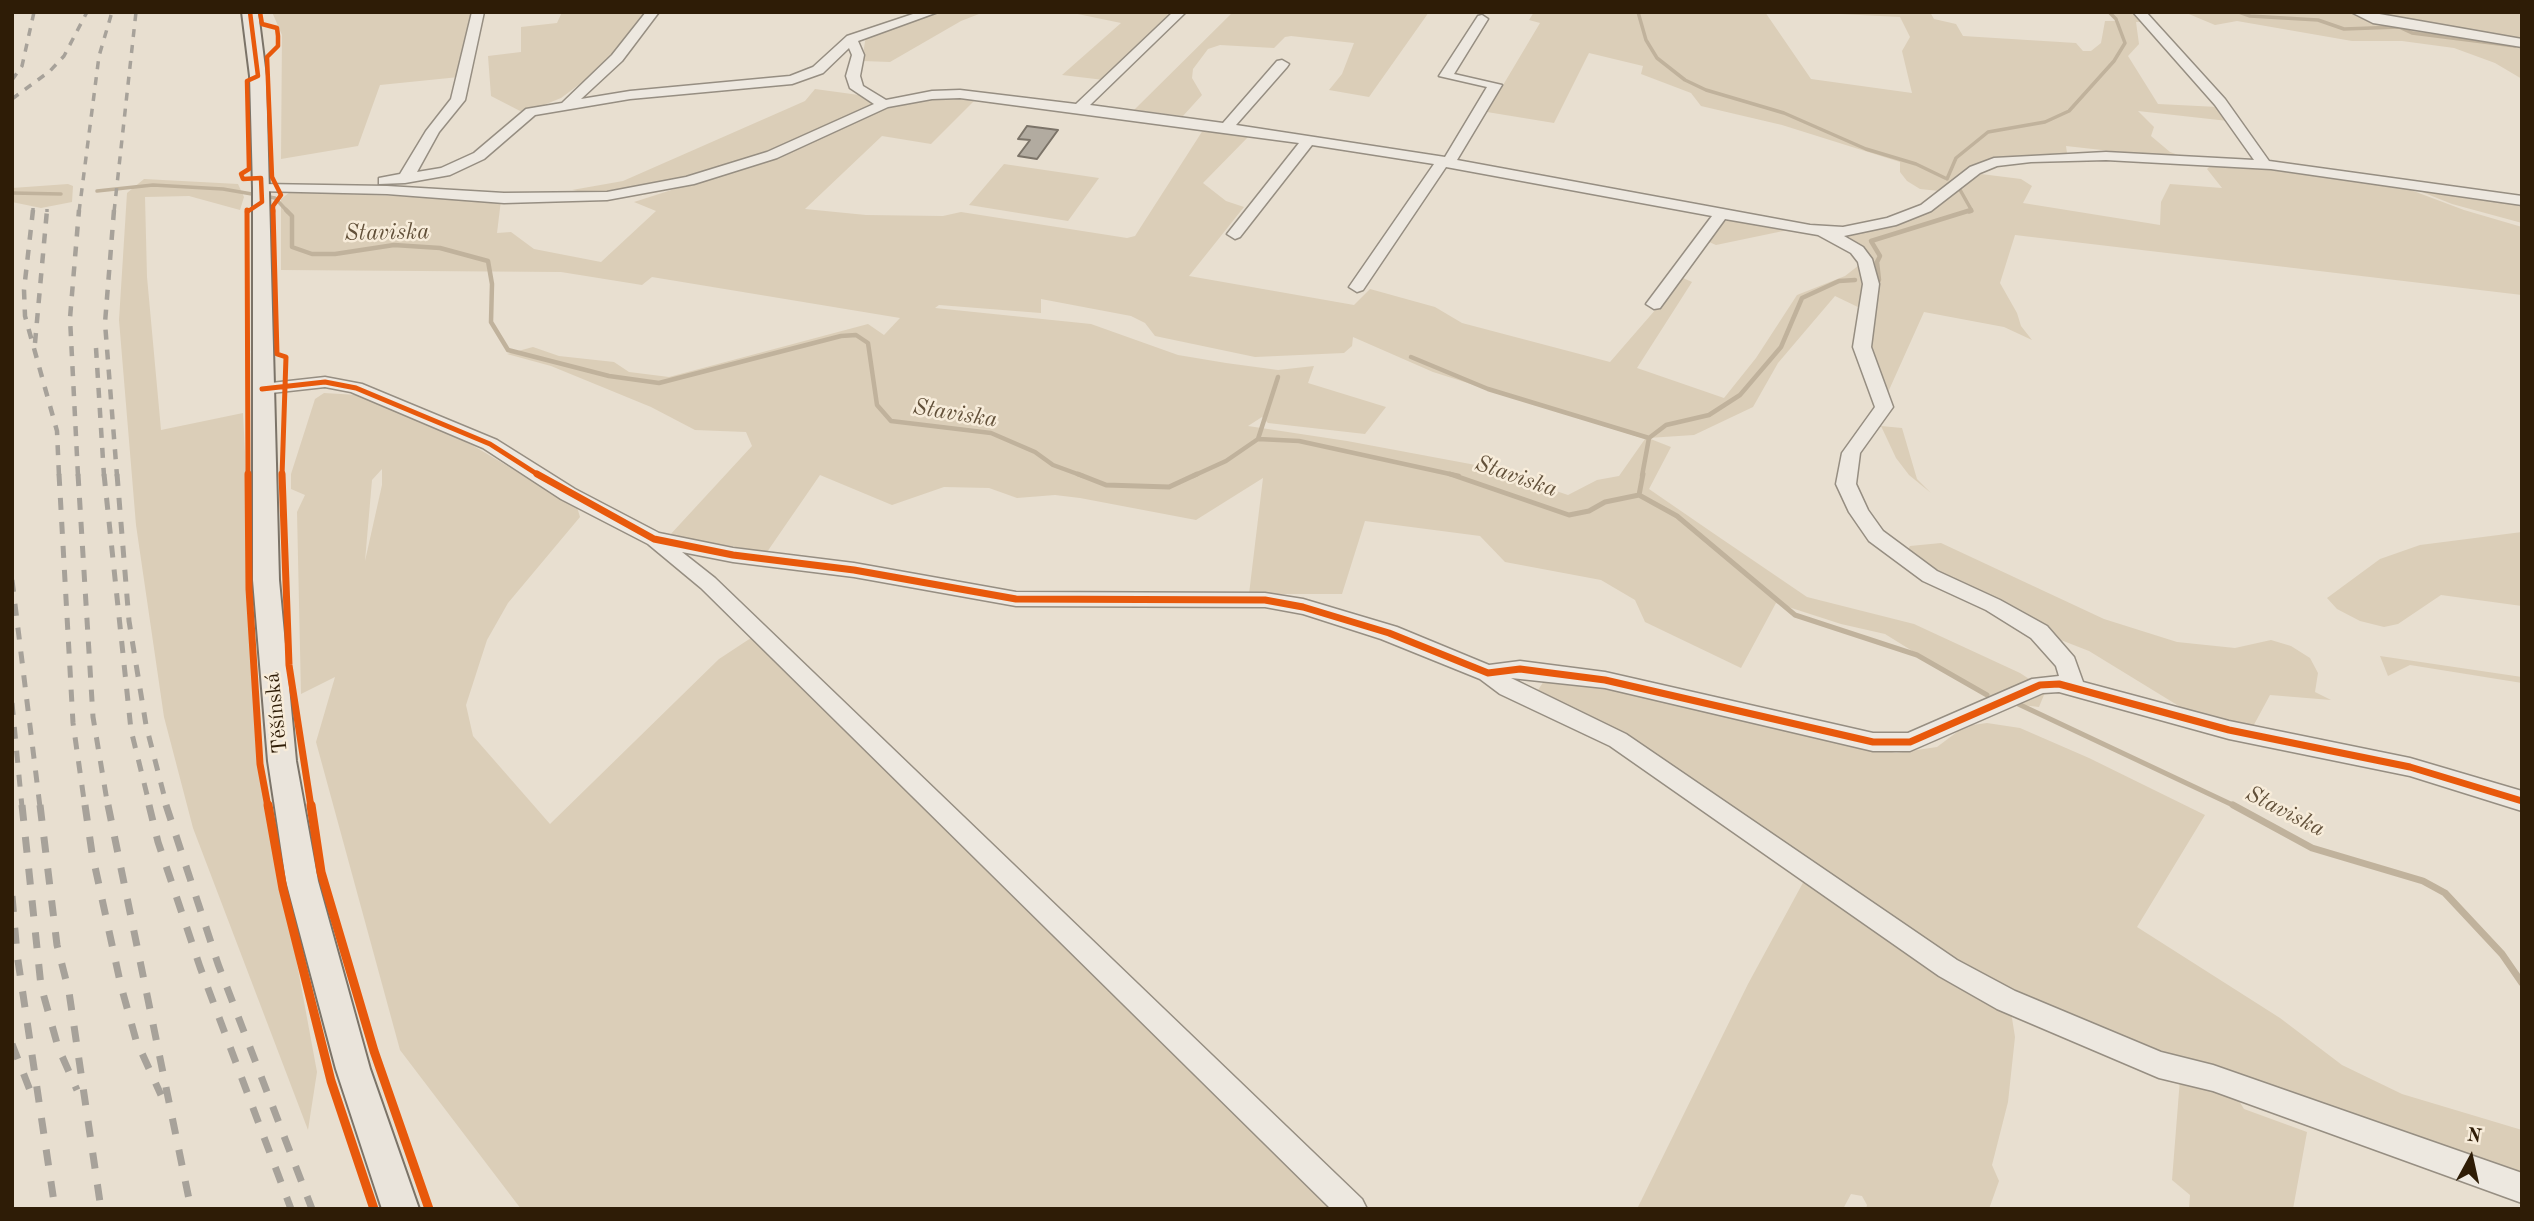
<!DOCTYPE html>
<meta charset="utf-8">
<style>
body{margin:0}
#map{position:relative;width:2534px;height:1221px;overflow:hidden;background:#e8dfd0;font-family:"Old Standard TT",serif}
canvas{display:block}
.frame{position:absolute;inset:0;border:14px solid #2e1c06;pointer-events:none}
.north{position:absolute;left:2436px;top:1123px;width:70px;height:70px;-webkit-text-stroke:5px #f7ecda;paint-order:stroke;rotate:8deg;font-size:19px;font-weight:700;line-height:28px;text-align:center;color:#2e1c06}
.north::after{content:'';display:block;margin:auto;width:24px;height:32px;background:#2e1c06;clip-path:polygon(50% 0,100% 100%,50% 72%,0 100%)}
</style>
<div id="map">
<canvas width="2534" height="1221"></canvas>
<div class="frame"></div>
<div class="north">N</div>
</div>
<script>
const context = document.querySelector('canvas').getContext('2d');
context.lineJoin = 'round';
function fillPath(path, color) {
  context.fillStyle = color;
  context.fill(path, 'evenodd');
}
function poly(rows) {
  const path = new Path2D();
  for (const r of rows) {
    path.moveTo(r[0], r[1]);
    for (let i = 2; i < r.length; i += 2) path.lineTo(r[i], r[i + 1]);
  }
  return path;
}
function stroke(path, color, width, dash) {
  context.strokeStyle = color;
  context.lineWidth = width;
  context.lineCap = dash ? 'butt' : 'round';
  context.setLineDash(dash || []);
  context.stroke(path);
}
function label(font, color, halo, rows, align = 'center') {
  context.font = font + ' "Old Standard TT",serif';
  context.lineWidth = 5;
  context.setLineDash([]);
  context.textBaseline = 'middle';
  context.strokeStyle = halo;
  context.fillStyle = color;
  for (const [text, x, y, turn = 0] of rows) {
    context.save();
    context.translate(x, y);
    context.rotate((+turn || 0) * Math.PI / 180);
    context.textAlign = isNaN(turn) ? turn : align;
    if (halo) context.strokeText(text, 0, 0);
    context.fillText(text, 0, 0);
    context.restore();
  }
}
const green = poly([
 [272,12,474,12,459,77,380,85,358,146,281,159,282,35],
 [562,12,650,12,600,69,561,98,524,113,491,96,488,56,521,52,521,27,557,23],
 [918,12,984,12,961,21,890,62,862,61,866,35,911,19],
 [1068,12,1177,12,1104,80,1062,75,1121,23],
 [1233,12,1429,12,1369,97,1329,90,1342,74,1354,43,1291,36,1285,37,1274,48,1220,45,1208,49,1193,69,1192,78,1202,95,1183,116,1134,110],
 [1534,12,1765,12,1811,79,1912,93,1902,51,1910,37,1900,17,1800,12,1930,12,1934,19,1956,24,1963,36,2076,43,2083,51,2091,51,2101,43,2105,21,2119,21,2110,12,2135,12,2143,22,2136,22,2139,44,2128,56,2158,104,2218,107,2228,121,2138,111,2154,127,2151,136,2170,152,2192,160,2066,146,2067,153,2013,158,1939,191,1920,189,1907,181,1900,172,1900,162,1782,125,1701,106,1691,93,1641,74,1643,66,1589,53,1554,123,1487,112,1540,23,1529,20],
 [2184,12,2522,12,2522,79,2495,63,2454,48,2402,41,2352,41,2237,21,2215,25],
 [815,89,859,95,876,104,851,125,874,113,906,102,955,97,974,101,931,144,882,136,805,209,866,215,943,216,961,212,1127,238,1135,236,1205,127,1250,135,1203,183,1226,201,1244,207,1189,276,1354,305,1370,289,1435,307,1462,323,1610,362,1683,278,1692,282,1637,368,1724,398,1756,358,1797,295,1845,276,1863,262,1860,251,1848,235,1931,210,1981,174,2021,179,2032,186,2023,203,2160,225,2161,202,2170,184,2222,188,2207,169,2210,166,2260,168,2408,189,2464,210,2522,227,2522,295,2015,235,2000,283,2017,313,2021,326,2032,340,2004,327,1924,312,1885,399,1871,369,1862,309,1835,296,1778,363,1753,407,1694,435,1648,438,1671,447,1649,489,1713,533,1807,597,1914,624,2020,673,2046,690,2039,707,2005,703,1967,685,1885,634,1841,624,1776,603,1741,668,1645,622,1635,600,1601,580,1505,562,1480,536,1365,521,1342,594,1249,594,1263,478,1196,520,1080,498,1055,495,1017,498,989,488,944,487,892,505,820,475,767,552,669,536,752,446,746,432,695,430,651,407,551,366,507,354,533,347,559,356,614,362,629,372,669,377,868,324,884,335,900,318,652,277,642,285,561,272,281,270,281,199,290,192,501,200,497,233,511,232,534,249,601,262,656,211,634,202,684,186,594,194,572,190,623,181,805,101],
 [1041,299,1131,316,1145,323,1155,336,1255,357,1344,353,1352,346,1353,337,1433,372,1645,439,1619,476,1597,480,1568,495,1481,466,1347,441,1248,426,1262,417,1268,423,1365,434,1386,407,1308,383,1314,366,1278,370,1226,363,1178,355,1091,324,935,308,939,305,1041,313],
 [1004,164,1099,178,1068,221,969,205],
 [144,179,238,184,244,197,240,210,189,196,145,197,147,277,161,430,243,413,261,769,317,1072,308,1130,193,828,164,717,136,525,119,320,127,193],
 [68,184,73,186,72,202,41,208,12,202,12,188],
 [2417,190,2522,205,2522,223,2452,204],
 [1727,216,1788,230,1716,245,1709,242],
 [324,393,358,395,401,413,472,445,577,507,580,517,508,603,487,640,466,705,473,736,550,824,719,659,754,636,1335,1209,521,1209,400,1050,316,742,335,677,301,694,297,512,305,495,291,489,291,474,315,399],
 [382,469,382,485,365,561,372,480],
 [1881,426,1902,428,1917,479,1931,493,1909,475,1896,458],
 [2522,532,2522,606,2441,595,2398,624,2384,627,2360,621,2337,609,2327,598,2380,559,2420,545],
 [1941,543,2104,619,2177,642,2235,648,2271,640,2291,646,2310,658,2318,673,2315,692,2331,700,2270,695,2250,732,2187,711,2089,651,2048,635,1906,552,1910,546],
 [2380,656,2522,677,2522,683,2410,665,2388,676],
 [1548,675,1896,753,1937,747,1965,726,1987,723,2020,728,2089,758,2205,815,2137,927,2280,1018,2342,1065,2402,1094,2522,1130,2522,1193,2013,995,1938,953,1669,763,1538,690],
 [1805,879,2011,1012,2015,1037,2008,1102,1992,1165,1999,1181,1989,1209,1866,1209,1867,1205,1862,1196,1851,1194,1843,1209,1637,1209,1748,984],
 [2180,1079,2234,1093,2244,1109,2307,1132,2293,1209,2189,1209,2190,1195,2172,1180]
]);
const streamFar3 = poly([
 [1638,12,1646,40,1657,58,1685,80,1706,90,1784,113,1866,149,1916,164,1945,178],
 [2239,12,2250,16,2318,20,2344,29,2399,27,2412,33,2515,46],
 [1947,179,1956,158,1988,132,2045,122,2069,111,2114,61,2125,43,2116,19,2109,12],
 [1959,188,1972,211,1969,212],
 [97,191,153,185,223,189,275,198,288,212],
 [12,193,61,194]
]);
const streamFar2 = poly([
 [286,210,292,216,292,247,312,254,335,254,394,245,440,248,488,261,492,284,491,322,508,350,609,376,659,383,841,336,856,335,868,343,877,405,891,421,991,433,1035,452,1053,465,1083,476],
 [1879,280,1877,262,1880,256,1871,241,1971,210],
 [1411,357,1488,389,1649,438],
 [1258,439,1278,377],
 [1193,476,1226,461,1258,439,1299,441,1459,476],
 [1642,476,1649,438,1666,425,1709,415,1740,395,1781,347,1802,298,1839,281,1855,280]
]);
const streamFar1 = poly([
 [1078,474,1106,485,1169,487,1197,474],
 [1450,474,1569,515,1589,511,1605,502,1639,495,1677,516,1795,615,1917,655,1987,695],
 [1639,495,1643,474],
 [2014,702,2237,807]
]);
const stream = poly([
 [2233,805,2312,848,2423,881,2445,893,2502,954,2522,983]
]);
const building = poly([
 [1027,126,1058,130,1037,159,1018,156,1030,140,1018,139,1027,126]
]);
const minor = poly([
 [472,12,484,12,465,100,439,132,417,172,441,168,474,153,526,109,562,103,612,55,646,12,659,12,622,61,581,99,630,91,790,76,813,67,847,36,919,12,938,12,858,41,864,55,860,76,863,86,886,100,932,91,960,90,1076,104,1173,12,1186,12,1090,105,1223,123,1277,61,1282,60,1289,64,1287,67,1236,125,1445,157,1487,87,1439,76,1478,16,1482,15,1488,19,1454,74,1502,85,1457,160,1810,225,1843,227,1887,218,1921,205,1970,167,1994,158,2106,152,2254,160,2215,105,2133,12,2146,12,2225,99,2269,161,2522,196,2522,205,2271,169,2106,160,2031,162,1997,166,1980,173,1931,211,1896,225,1844,236,1863,247,1872,259,1879,284,1871,347,1893,407,1860,453,1856,484,1868,510,1883,531,1937,571,2000,600,2047,626,2074,657,2083,682,2229,721,2410,758,2522,791,2522,811,2410,776,2229,739,2059,692,2043,693,1910,751,1873,751,1605,688,1511,678,1626,734,1957,960,2015,991,2161,1052,2213,1065,2522,1173,2522,1203,2213,1091,2159,1078,1997,1009,1939,976,1610,746,1500,694,1480,679,1381,639,1303,614,1265,607,1016,606,854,577,733,562,682,552,715,578,1362,1199,1367,1209,1331,1209,701,588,648,544,561,499,483,448,351,392,325,387,262,394,253,389,262,384,325,377,362,384,497,440,575,489,659,533,733,548,854,563,1016,592,1265,593,1303,599,1397,627,1489,665,1520,661,1605,672,1873,733,1908,733,2032,679,2059,676,2056,666,2031,638,1986,610,1923,581,1869,541,1849,512,1836,484,1842,453,1875,407,1853,347,1863,284,1858,262,1851,253,1818,235,1725,219,1660,308,1654,309,1646,304,1712,216,1446,167,1363,290,1357,292,1349,287,1434,164,1312,145,1240,237,1235,239,1227,234,1299,143,960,98,932,99,888,107,777,158,694,184,607,200,504,203,387,194,257,191,255,188,262,184,387,186,504,193,607,192,686,177,767,152,874,104,850,88,846,76,852,55,849,48,823,73,792,84,630,99,535,115,484,159,450,175,405,183,379,184,379,178,400,174,426,131,451,99,472,12],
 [2351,12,2368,12,2522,39,2522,47,2373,23,2351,12]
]);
const major = poly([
 [242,12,258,12,266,76,279,580,296,761,318,881,370,1069,419,1209,382,1209,336,1069,286,881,268,761,253,580,253,188,250,76,242,12]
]);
const railFar3 = poly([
 [12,80,22,66,34,12],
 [12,99,50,71,64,56,87,12],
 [33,212,33,208],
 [47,212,47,209],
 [79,212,99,56,112,12],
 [114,212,136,12]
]);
const railFar2 = poly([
 [33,210,24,290,25,316,57,431,59,476],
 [114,210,105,323,117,476],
 [35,343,47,210],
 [96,348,104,476],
 [78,476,70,318,79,210]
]);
const railFar1 = poly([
 [59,474,73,723,85,807],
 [78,474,93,717,108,807],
 [104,474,131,730,150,807],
 [117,474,129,621,146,725,167,807],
 [12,580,40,807],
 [12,703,22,807]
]);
const rail = poly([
 [22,805,41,986,58,1047,77,1090],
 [40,805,57,945,69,992,101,1209],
 [85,805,92,853,121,986,136,1040,161,1095],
 [108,805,191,1209],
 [149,805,158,842,200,967,291,1209],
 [166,805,218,964,312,1209],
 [12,896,17,954,55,1209],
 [12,1044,31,1093]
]);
const cyclewayFar3 = poly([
 [260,12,262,24,277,28,278,36,278,46,267,57,272,177,281,195,273,206,273,212],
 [247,212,262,202,261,178,243,179,241,174,249,169,247,81,258,76,250,12]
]);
const cyclewayFar2 = poly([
 [247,210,248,476],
 [273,210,277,354,286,357,282,476],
 [262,389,325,382,356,388,490,444,540,476]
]);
const cyclewayFar1 = poly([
 [248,474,249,589,260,764,268,807],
 [282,474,289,665,311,807],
 [537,474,654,539,733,555,854,570,1016,599,1265,600,1303,607,1389,633,1488,673,1520,669,1605,680,1873,742,1910,742,2040,685,2059,684,2229,730,2410,767,2522,801]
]);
const cycleway = poly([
 [268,805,283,889,331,1081,374,1209],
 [311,805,321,872,374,1051,429,1209]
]);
const streetNames = [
 ["Těšínská",277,713,-96]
];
const waterNames = [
 ["Staviska",387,233,-1],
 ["Staviska",955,414,9],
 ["Staviska",1516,477,19],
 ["Staviska",2285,812,27]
];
fillPath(green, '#dbceb8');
stroke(streamFar3, '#c0b29c', 3.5);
stroke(streamFar2, '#c0b29c', 4.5);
stroke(streamFar1, '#c0b29c', 5);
stroke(stream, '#c0b29c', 7);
fillPath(building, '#b2aba0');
stroke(building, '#7b7368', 2);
stroke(minor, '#968e82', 3);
stroke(major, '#7b7368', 4);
fillPath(minor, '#ede8e0');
fillPath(major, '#eae4db');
stroke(railFar3, '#a7a29a', 3.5, [8, 8]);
stroke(railFar2, '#a7a29a', 4.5, [10, 10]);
stroke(railFar1, '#a7a29a', 5, [12, 12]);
stroke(rail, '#a7a29a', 7, [16, 16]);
stroke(cyclewayFar3, '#e8590c', 4.5);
stroke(cyclewayFar2, '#e8590c', 5);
stroke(cyclewayFar1, '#e8590c', 7);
stroke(cycleway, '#e8590c', 9);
label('21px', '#2e1c06', '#f7ecda', streetNames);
label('italic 23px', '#625039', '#f7ecda', waterNames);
</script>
